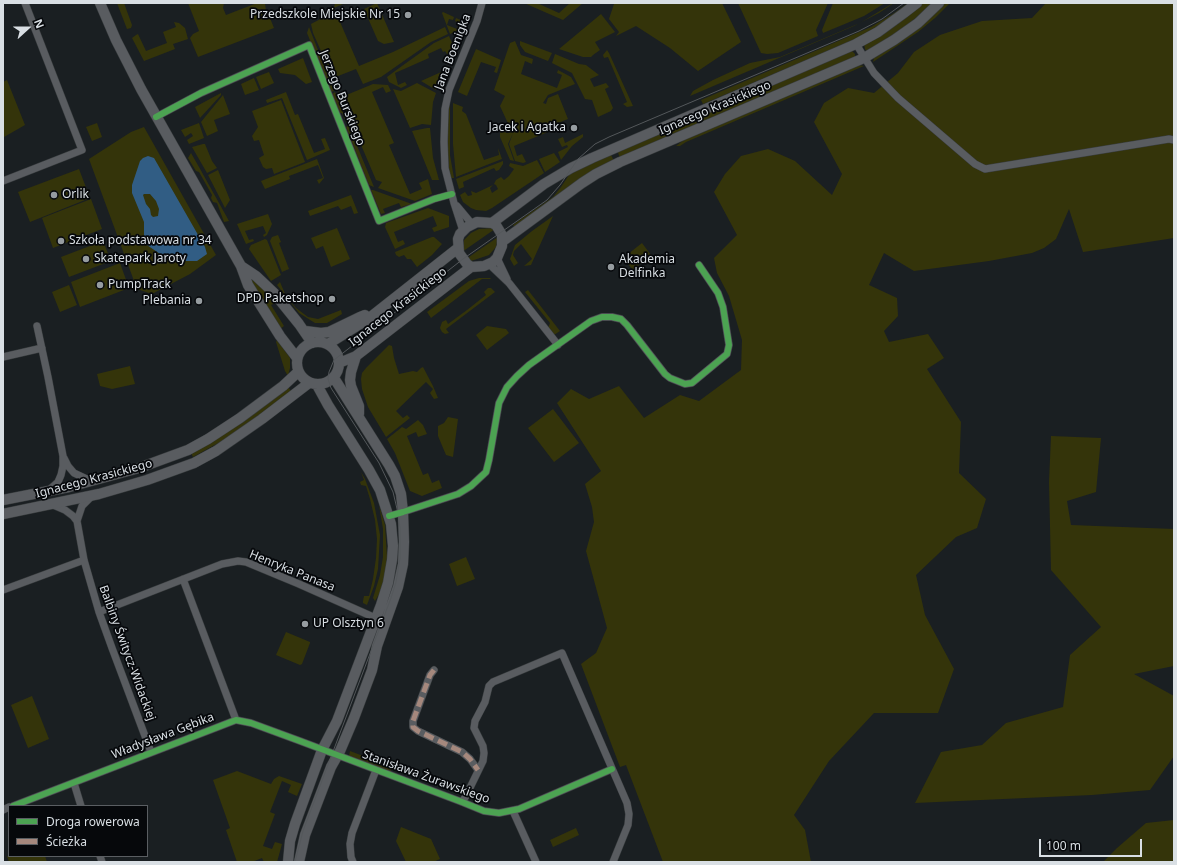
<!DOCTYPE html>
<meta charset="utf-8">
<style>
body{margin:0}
#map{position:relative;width:1177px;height:865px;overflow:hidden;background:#1a1f22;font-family:"Noto Sans",sans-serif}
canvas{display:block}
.frame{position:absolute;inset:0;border:4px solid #d9dfe4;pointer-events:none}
.legend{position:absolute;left:8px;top:805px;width:140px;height:52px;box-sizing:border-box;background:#06080b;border:1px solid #5a5e62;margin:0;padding:5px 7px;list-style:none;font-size:12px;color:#d9dfe4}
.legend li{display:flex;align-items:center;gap:8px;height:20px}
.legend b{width:20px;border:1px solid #5a5e62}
.north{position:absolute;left:8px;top:8px;width:40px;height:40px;-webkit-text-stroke:3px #06080b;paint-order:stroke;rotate:69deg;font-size:11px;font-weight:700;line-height:16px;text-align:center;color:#d9dfe4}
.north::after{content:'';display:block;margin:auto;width:14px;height:18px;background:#d9dfe4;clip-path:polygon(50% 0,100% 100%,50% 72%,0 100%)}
.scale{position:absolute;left:1039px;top:839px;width:103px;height:18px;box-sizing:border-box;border:2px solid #d9dfe4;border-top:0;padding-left:5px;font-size:12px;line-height:14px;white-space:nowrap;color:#d9dfe4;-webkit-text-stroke:3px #06080b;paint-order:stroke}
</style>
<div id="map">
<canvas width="1177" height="865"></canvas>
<div class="frame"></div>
<ul class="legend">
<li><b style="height:5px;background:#4ca352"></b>Droga rowerowa</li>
<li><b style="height:5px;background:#a5887d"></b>Ścieżka</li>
</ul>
<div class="north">N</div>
<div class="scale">100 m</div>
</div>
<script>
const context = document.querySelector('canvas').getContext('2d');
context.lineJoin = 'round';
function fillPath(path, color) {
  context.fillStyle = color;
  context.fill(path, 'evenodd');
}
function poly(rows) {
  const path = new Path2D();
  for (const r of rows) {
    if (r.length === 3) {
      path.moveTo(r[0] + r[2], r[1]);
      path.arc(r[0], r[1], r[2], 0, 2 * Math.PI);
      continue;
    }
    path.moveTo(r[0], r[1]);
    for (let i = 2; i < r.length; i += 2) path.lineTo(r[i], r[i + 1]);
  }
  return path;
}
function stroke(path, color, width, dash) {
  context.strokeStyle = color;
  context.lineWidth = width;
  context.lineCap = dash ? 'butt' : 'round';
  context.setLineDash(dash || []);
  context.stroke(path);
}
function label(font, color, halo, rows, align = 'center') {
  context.font = font + ' "Noto Sans",sans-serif';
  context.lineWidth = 3.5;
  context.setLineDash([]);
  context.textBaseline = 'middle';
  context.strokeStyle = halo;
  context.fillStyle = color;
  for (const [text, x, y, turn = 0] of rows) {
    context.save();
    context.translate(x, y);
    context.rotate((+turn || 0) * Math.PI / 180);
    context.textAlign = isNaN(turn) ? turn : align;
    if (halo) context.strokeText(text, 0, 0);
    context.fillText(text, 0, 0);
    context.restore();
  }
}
const green = poly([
 [117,3,124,3,132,25,131,28,127,29],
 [188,3,224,3,223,8,226,15,257,3,267,3,265,4,266,10,262,12,263,15,268,13,274,28,198,57,190,38,193,34,199,31],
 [335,3,345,3,334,8,359,66,393,52,445,27,448,34,431,42,381,77,363,84,356,69,333,78,313,33,311,24,328,15,332,8,334,8],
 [377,3,394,42,384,44,378,41,364,9],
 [524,3,537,3,559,13,570,3,583,3,563,20],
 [616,3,722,3,741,42,698,71,670,48,636,26,616,36,619,32,609,19,614,4],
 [738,3,828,3,816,30,818,36,778,53,767,54,761,53],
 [833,3,885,3,864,16,823,33,822,30],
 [893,3,894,3,879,13,854,26,690,96,693,91,713,80,750,63,780,57,860,23],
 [908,3,911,3,885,22,858,38,703,104,701,100,871,27,894,13],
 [923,3,933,3,898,33,867,52,865,49,864,44,910,14],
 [945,3,950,3,935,18,918,32,873,62,874,58,902,41],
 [1046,3,1174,3,1174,238,1083,252,1069,209,1056,239,1044,248,1032,253,989,261,914,271,884,253,869,285,897,298,898,316,884,331,889,342,928,334,944,358,927,369,961,422,959,473,986,499,977,528,956,537,916,575,925,615,954,669,938,713,874,713,829,761,794,815,805,830,811,862,663,862,626,765,620,767,581,664,596,653,607,628,586,551,594,522,592,507,585,484,601,471,557,403,571,389,589,399,619,386,644,418,680,395,699,401,741,370,742,340,729,296,717,273,714,258,737,235,714,192,725,174,741,156,768,149,795,161,832,195,842,174,814,122,824,103,848,88,874,93,898,73,914,52,940,35,982,21,1032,18],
 [443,12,454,17,453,20,449,19,447,25,457,29,459,23,455,21,456,18,465,22,464,28,450,34,442,13],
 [601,14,615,32,595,42,600,50,593,55,591,57,583,57,559,49],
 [174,22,179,23,185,28,188,39,173,44,175,49,144,61,132,38,136,35,138,34,146,51,167,43,163,32,176,27],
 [309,27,334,91,331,92,307,33],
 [449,36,455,50,455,54,447,54,445,51,443,52,441,48,428,54,429,58,395,73,398,85,405,82,407,85,401,88,389,82,387,77,395,71,434,43],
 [515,41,521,55,533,59,532,64,525,61,521,74,557,88,562,75,557,73,558,70,571,77,575,84,548,95,543,103,546,104,548,98,558,94,568,119,558,123,560,127,514,146,517,156,522,154,526,162,523,163,515,161,509,144,513,133,508,144,514,161,510,160,500,137,500,132,503,128,506,133,512,132,500,106,505,96,494,90,510,43],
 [520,41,552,53,548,61,525,52,520,45],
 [476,49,501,60,497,73,494,72,496,67,481,62,467,96,458,92],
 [607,50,609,53,633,106,627,107,623,104,627,102,608,57,604,58,603,55],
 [851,50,855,54,855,58,620,158,617,150],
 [555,54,579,64,586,65,599,75,590,79,594,87,606,83,609,87,605,89,613,108,611,111,598,117,592,100,585,99,572,73,552,63],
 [303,58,312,82,306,84,295,75,280,73,278,69],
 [859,65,864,66,686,142,680,146,676,146,685,139],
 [448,69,439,84,436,90,421,81],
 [269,72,274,83,261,89,256,77],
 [254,78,259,90,245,95,241,84],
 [7,80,25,125,4,137,3,82],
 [417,83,436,93,433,102,431,125,422,124,410,128,393,89,401,91],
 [373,84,388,85,391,91,386,93,383,87,372,92,394,143,389,145,410,194,422,189,419,183,428,179,432,194,415,201,378,188,382,182,376,180,338,91,344,96],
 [286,92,295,115,298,114,314,153,325,149,321,139,325,138,330,150,307,160,282,98,267,103,266,100],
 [335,92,374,187,369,185,346,127,348,126,342,113,340,113,332,94],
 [221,93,221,95,200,118,195,107],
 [223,95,230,114,214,120,218,131,207,136,201,122],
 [281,100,305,162,274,174,272,168,266,169,263,167,259,158,264,155,259,140,254,141,252,136,258,127,252,111],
 [450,103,450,155,454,178,450,178,447,147,448,117],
 [453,103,463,107,462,111,466,114,484,160,499,155,498,148,502,159,456,177,453,144],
 [97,123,102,137,92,141,86,127],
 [199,123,204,138,189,144,187,140,193,136,191,133,185,137,181,130],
 [144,127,216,255,190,274,152,294,137,289,89,159,131,132],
 [427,128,430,128,433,158,439,180,432,180,412,131],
 [583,134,583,137,572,146,561,160,558,152,568,147,567,145,562,147,558,139,563,137,565,143],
 [203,144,205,144,212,161,217,168,207,173,192,147],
 [191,153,199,167,229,221,224,222,217,203,213,202,211,198,212,195,199,172,196,171,188,158],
 [554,153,560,162,545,172,539,159],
 [610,153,614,161,515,227,513,225,553,197,561,187,571,172],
 [317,159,324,178,319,184,317,180,323,178,318,165,289,176,290,179,265,189,261,181],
 [537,160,544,173,492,208,486,211,476,210,471,208,463,202,460,195,465,192,468,196,472,195,471,191,476,193,493,185,490,188,492,193,498,189,496,185,494,184,496,180,501,177,504,180,509,176,514,169,509,166,510,163,523,166],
 [503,161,503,164,499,170,496,171,494,168,463,182,464,187,459,189,456,179],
 [79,169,90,198,30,222,18,192],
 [218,170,230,200,225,208,208,175],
 [371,190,373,190,412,204,401,207,399,203,383,209,385,213,381,214],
 [351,195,358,213,354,214,351,206,341,210,338,206,310,216,308,211],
 [91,199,102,229,53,248,42,218],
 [428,208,449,216,449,227,434,232,432,228,437,226,433,216,394,232,398,242,403,240,405,244,395,249,385,227,386,223],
 [268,214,272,224,267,235,264,237,263,235,266,233,263,226,245,231,249,240,253,239,254,241,246,244,237,224],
 [553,216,531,265,524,266,532,259,521,244,514,251,513,255,518,263,514,266,510,259,515,245,532,231],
 [337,228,350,259,331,267,323,246,316,249,311,238],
 [493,228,495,229,462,252,464,240,471,233,479,229],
 [278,235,281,242,279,243,289,269,282,272,270,241,272,237],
 [432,237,434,237,442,244,432,255,417,267,411,259,407,259,404,255,399,257,396,255,395,252],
 [498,237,496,247,489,255,471,261,466,259],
 [265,239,267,240,281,275,271,281,249,249,251,245],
 [103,241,111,261,69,277,61,257],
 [642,243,651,255,633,270,623,258],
 [120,263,129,288,80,307,71,282],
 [250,278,254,279,269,292,277,301,293,321,291,322,277,302,271,305,284,326,280,329,250,281],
 [479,278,490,278,491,279,482,279,431,318,427,312,469,281],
 [280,282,286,296,296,308,308,317,318,319,341,310,342,314,327,323,315,323,299,313,295,308,277,285],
 [69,285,77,305,60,312,52,292],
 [488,288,491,288,495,292,446,329,449,333,445,334,442,332,440,328,442,322,446,320,448,324,467,310,486,295,484,292],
 [528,290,560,331,554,335,548,328,550,323,525,292],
 [487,326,506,329,509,333,487,350,476,335],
 [277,340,290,358,290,368,288,376,285,371,276,342],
 [389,345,392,346,394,358,399,374,413,371,417,372,421,368,423,367,433,386,438,398,434,399,430,393,433,389,426,382,396,411,403,418,407,415,410,418,386,437,368,407,362,389,361,379,362,373,366,368],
 [130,366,135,384,112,389,100,386,97,374],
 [288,387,292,392,229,437,193,457,191,453],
 [553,409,579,443,554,462,528,428],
 [448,417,458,419,453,457,446,455,438,436,438,426,444,423],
 [418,420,423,425,427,434,418,437,416,432,407,436,423,475,428,473,432,483,439,480,442,488,422,496,410,491,395,453,387,439,402,427,406,429],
 [1051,436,1101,438,1096,492,1067,501,1071,525,1174,529,1174,666,1134,674,1174,696,1174,756,1150,790,1092,795,915,803,941,752,982,745,1006,723,1063,707,1070,655,1101,627,1051,570,1049,482],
 [361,472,365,479,374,503,380,535,378,569,374,586,367,605,363,603,363,601,364,596,369,596,373,579,376,558,377,539,375,520,370,499,366,486,361,485,360,482,364,480],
 [379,505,385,525,387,557,386,569,382,589,375,601,373,598,380,575,383,557,383,529],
 [466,557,475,579,457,586,449,564],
 [286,632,310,642,310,643,302,664,300,665,276,655],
 [32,696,49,739,28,748,11,705],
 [350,751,392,767,390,773,349,756],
 [237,771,271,784,274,779,279,776,302,784,297,796,288,792,291,785,282,781,270,812,275,814,263,846,272,849,275,842,282,844,277,862,264,862,262,858,252,862,237,862,226,830,230,828,213,780],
 [1174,820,1174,862,1103,862,1117,848,1146,823],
 [401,827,431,839,440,859,433,862,406,862,396,841],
 [576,828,579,835,553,847,550,840],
 [7,856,45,856,47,862,9,862]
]);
const water = poly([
 [148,156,154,158,205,247,207,254,197,261,181,261,160,254,147,245,144,240,144,222,132,193,132,185,140,161,143,158],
 [144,194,150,194,156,201,159,209,158,216,153,217,151,215,150,209,146,204,143,195]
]);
const street = poly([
 [856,44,874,73,898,98,975,164,985,169,1169,139,1174,140],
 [156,117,201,93,309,45,379,221,434,199,452,194],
 [3,181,82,150,25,3],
 [457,206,472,224],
 [463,231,454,203,445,168,444,142,445,109,449,90,477,21,482,3],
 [497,258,507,279],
 [489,264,509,283,558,345],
 [37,326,48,377,63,456,63,466,61,475,58,482,49,490],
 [3,357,42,348],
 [64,458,68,466,74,473,91,481],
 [92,496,82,506,77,521,84,560,99,612,112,648,151,752],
 [51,504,65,510,73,516,77,521],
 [389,516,403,512,458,494,471,486,486,472,489,460,499,403,507,387,517,376,529,365,591,321,602,317,612,317,621,319,627,325,665,374,670,378,685,384,692,383,727,354,729,345,723,307,718,293,699,265],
 [183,579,236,720],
 [3,590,84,560],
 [99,612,222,564,238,561,246,562,299,584,380,620],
 [434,670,430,675,413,721,413,727,418,731,462,752,470,759,478,770],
 [74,783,81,806],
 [462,802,466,796,483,761,484,753,483,746,474,728,475,721,485,702,489,686,493,682,562,653,627,803,629,814,628,825,613,862],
 [13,806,236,720,251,723,300,741,462,802,484,811,499,813,519,809,612,769],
 [3,810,9,807],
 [513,811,536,862],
 [100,856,102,862],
 [353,862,351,857,350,844,352,833,376,770]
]);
const secondary = poly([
 [100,3,116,40,141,89,241,266,248,285,280,336,297,358],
 [477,222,492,223,496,225,502,235,502,246,497,258,493,262,484,266,471,267,467,264,459,253,458,239,460,234,467,227,477,222],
 [492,223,544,184,571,168,592,158,856,44,878,32,904,13,917,3],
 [503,241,582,183,596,174,620,162,864,58,894,40,918,23,939,3],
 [241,266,256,276,274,293,299,324,312,343],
 [305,331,321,333,329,332,360,317,365,315],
 [318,363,21],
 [328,344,368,319,458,248],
 [356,356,351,372,350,380,351,386,359,406,359,414],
 [339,363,356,356,471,267],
 [3,500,69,487,139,468,188,450,208,439,240,418,283,386,298,372],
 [3,514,99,494,147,480,194,463,216,451,262,419,309,383],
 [288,862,290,841,295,824,322,750,337,721,381,605,388,583,392,560,393,546,391,524,380,490,369,470,328,405,317,385],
 [299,862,305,835,331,767,340,751,354,718,372,670,377,646,398,587,403,564,404,542,403,512,401,494,395,476,389,465,334,378]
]);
const tram = poly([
 [295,862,303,831,391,598,396,582,400,558,400,528,398,513,393,492,379,463,331,388,328,379,329,372,334,360,463,259,547,200,560,185,578,159,595,144,609,137,859,31,882,19,904,3]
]);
const quiet = poly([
 [434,670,430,675,413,721,413,727,418,731,462,752,470,759,478,770]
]);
const cycleway = poly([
 [156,117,201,93,309,45,379,221,434,199,452,194],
 [389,516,403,512,458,494,471,486,486,472,489,460,499,403,507,387,517,376,529,365,591,321,602,317,612,317,621,319,627,325,665,374,670,378,685,384,692,383,727,354,729,345,723,307,718,293,699,265],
 [13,806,236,720,251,723,300,741,462,802,484,811,499,813,519,809,612,769]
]);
const markers = [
 [408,15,4,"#969ca0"],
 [574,128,4,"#969ca0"],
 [54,195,4,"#969ca0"],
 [61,241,4,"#969ca0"],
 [86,259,4,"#969ca0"],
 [611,267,4,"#969ca0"],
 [100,285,4,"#969ca0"],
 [332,299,4,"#969ca0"],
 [199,301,4,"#969ca0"],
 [305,624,4,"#969ca0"]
];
const poiNames = [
 ["Przedszkole Miejskie Nr 15",400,15,"right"],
 ["Jacek i Agatka",566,128,"right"],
 ["Orlik",62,195],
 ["Szkoła podstawowa nr 34",69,241],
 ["Skatepark Jaroty",94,259],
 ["Akademia",619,260],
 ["Delfinka",619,274],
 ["PumpTrack",108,285],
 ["DPD Paketshop",324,299,"right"],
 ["Plebania",191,301,"right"],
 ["UP Olsztyn 6",313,624]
];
const streetNames = [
 ["Jana Boenigka",453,52,-69],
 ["Jerzego Burskiego",342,98,68],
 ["Ignacego Krasickiego",715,108,-23],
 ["Ignacego Krasickiego",398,307,-38],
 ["Ignacego Krasickiego",94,479,-15],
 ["Henryka Panasa",292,571,22],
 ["Balbiny Świtycz-Widackiej",127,653,70],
 ["Władysława Gębika",163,736,-21],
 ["Stanisława Żurawskiego",426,777,20]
];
fillPath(green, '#34340a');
fillPath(water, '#315d84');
stroke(street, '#383c3e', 8);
stroke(secondary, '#383c3e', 11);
stroke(street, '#595c60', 7);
stroke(secondary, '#595c60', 10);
stroke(tram, '#54585b', 1);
stroke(quiet, '#a5887d', 5, [10, 5]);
stroke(cycleway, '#4ca352', 6);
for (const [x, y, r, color] of markers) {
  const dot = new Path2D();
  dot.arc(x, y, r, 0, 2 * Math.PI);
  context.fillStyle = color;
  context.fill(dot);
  stroke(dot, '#06080b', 1.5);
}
label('12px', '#d9dfe4', '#06080b', poiNames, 'left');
label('12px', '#d9dfe4', '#06080b', streetNames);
</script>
